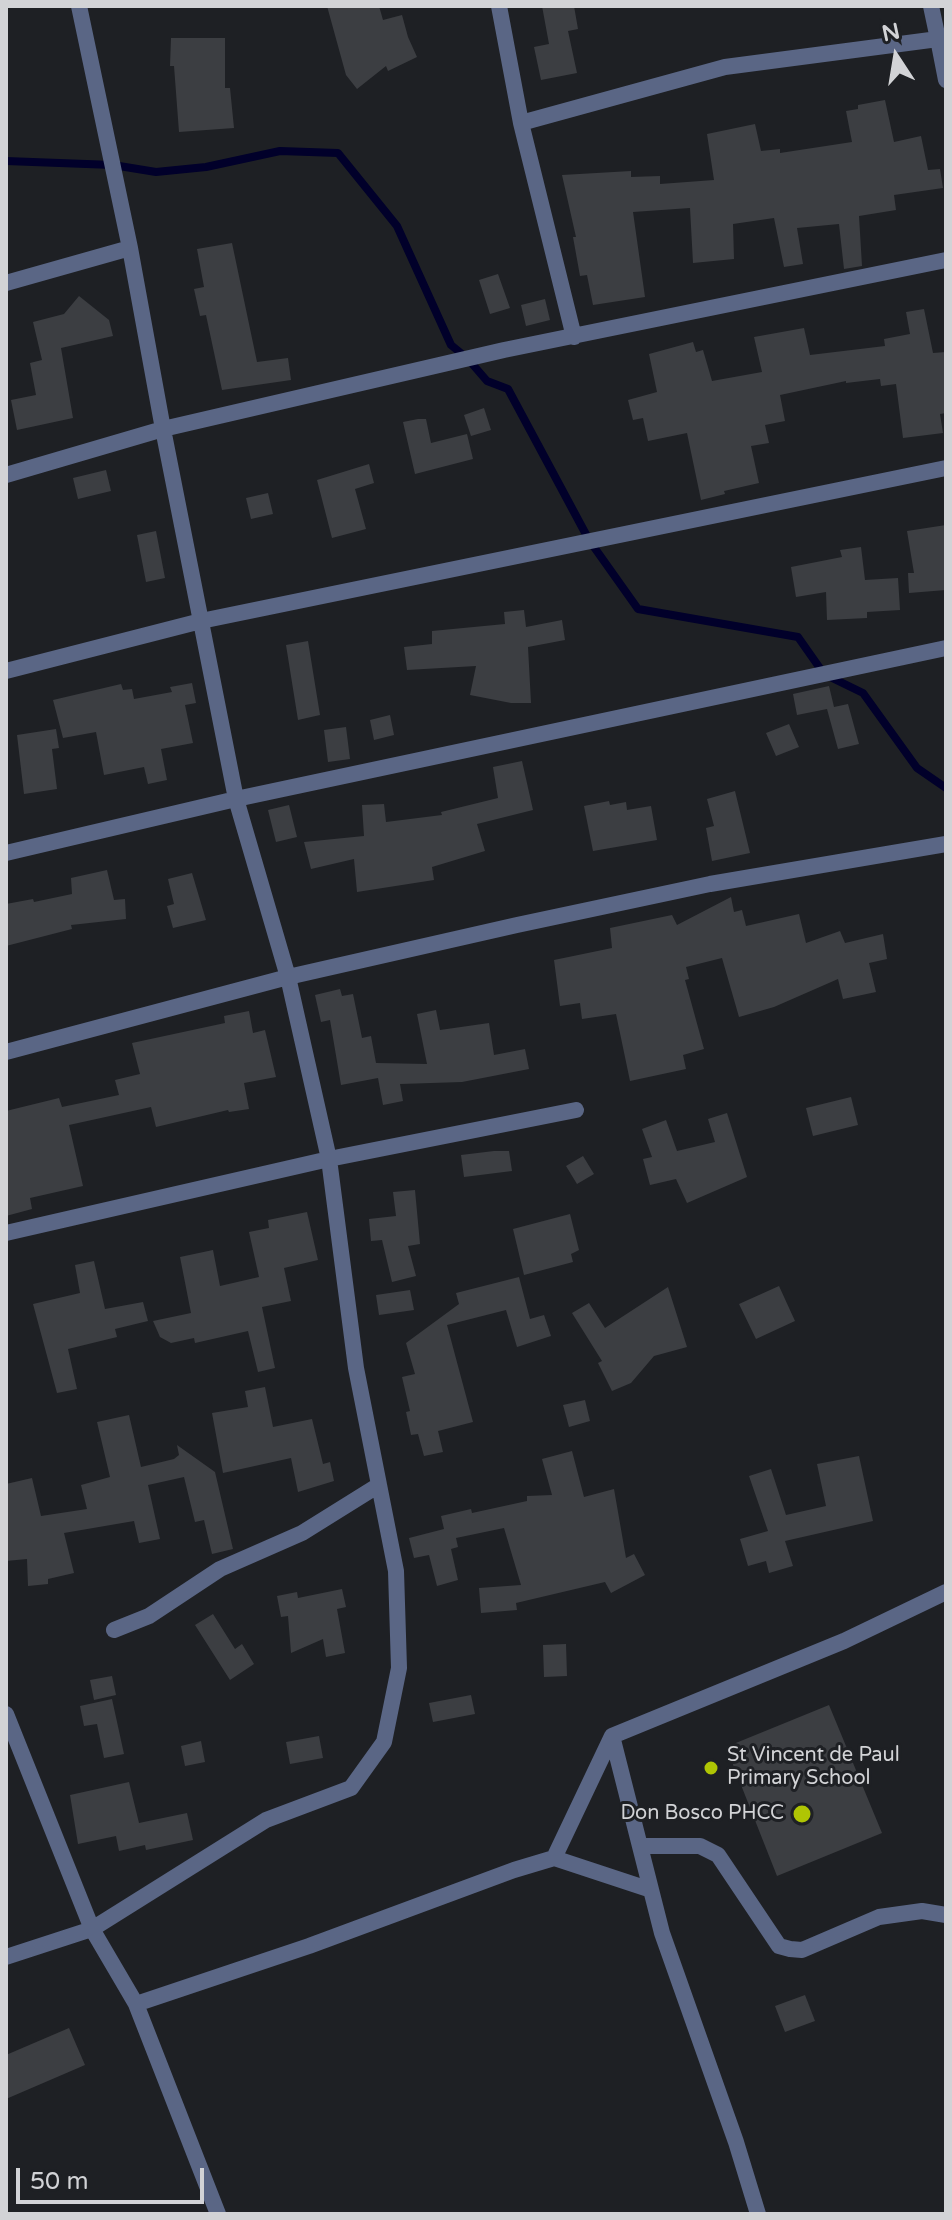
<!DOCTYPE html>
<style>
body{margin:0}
#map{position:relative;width:952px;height:2220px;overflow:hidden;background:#1e2024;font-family:"Varela Round",sans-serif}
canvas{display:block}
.frame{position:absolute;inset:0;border:8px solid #d2d3d6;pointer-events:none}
.north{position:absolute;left:856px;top:16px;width:80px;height:80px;-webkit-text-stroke:6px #1e2024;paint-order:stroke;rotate:348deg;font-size:22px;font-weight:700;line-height:32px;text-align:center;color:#d2d3d6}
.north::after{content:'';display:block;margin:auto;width:28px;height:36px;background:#d2d3d6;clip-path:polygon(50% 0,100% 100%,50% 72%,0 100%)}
.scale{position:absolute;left:16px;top:2168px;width:188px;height:36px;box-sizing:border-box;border:4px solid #d2d3d6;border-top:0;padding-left:10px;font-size:24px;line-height:28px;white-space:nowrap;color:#d2d3d6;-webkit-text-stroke:6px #1e2024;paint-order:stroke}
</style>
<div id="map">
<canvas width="952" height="2220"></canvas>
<div class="frame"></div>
<div class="north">N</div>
<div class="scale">50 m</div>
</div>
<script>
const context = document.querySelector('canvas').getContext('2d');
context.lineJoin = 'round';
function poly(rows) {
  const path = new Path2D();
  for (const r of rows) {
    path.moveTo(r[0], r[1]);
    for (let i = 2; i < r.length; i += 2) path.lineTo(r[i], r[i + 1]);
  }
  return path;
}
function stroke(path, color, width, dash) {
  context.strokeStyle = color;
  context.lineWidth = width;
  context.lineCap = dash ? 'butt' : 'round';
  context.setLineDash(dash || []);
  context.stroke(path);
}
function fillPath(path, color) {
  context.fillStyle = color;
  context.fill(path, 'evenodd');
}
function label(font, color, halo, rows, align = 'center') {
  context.font = font + ' "Varela Round",sans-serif';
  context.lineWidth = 6;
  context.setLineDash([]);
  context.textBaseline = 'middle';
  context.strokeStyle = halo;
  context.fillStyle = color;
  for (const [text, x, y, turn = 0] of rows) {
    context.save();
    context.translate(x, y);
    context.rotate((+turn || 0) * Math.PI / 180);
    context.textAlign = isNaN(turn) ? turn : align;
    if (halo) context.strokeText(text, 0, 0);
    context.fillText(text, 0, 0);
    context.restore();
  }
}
const stream = poly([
 [6,161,113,165,156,172,206,167,280,151,338,153,397,226,451,345,468,359,487,381,508,389,589,540,638,609,798,637,824,674,863,693,917,768,946,788]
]);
const building = poly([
 [327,6,379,6,383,20,402,15,408,37,417,57,388,71,386,66,357,89,346,75],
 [542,6,574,6,578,29,568,31,577,73,541,80,534,47,549,44],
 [171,38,225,38,225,88,230,88,234,128,179,132,174,66,170,66],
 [885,100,894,142,921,136,928,170,940,169,943,188,894,195,896,210,859,216,862,266,844,269,839,224,797,228,803,264,784,267,774,218,733,224,734,259,693,263,690,208,633,212,645,297,593,305,587,275,580,276,573,237,576,237,562,175,631,171,631,177,660,176,660,184,714,180,707,134,755,124,761,151,780,149,780,153,852,142,846,111,858,109,858,105],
 [232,243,257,362,288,358,291,380,222,390,206,315,200,316,194,289,204,287,197,249],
 [498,274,510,308,490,314,479,280],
 [79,296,109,320,113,336,61,348,73,418,17,430,11,400,36,395,30,363,42,360,33,322,64,314],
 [545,299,550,320,526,326,521,305],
 [924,309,933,353,946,352,946,413,940,414,943,433,903,438,896,384,881,386,880,379,846,383,846,381,780,395,785,421,765,425,769,443,751,446,759,483,724,491,725,494,701,500,687,433,648,441,643,418,633,420,628,400,657,392,649,354,693,342,696,352,703,350,712,381,762,372,754,337,804,328,810,355,885,346,884,339,910,334,906,312],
 [484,408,491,430,471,436,464,415],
 [418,419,426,419,431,443,467,434,473,459,415,474,403,422],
 [369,464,374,483,355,489,366,529,332,538,317,480],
 [106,470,111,491,78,499,73,478],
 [268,493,273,514,251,519,246,498],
 [946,525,946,590,909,593,908,573,914,573,907,531],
 [156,531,165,578,146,582,137,535],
 [861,547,865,580,898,578,900,610,867,612,867,618,827,620,826,592,796,597,791,567,842,557,840,550],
 [524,610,526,627,562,620,565,640,528,647,531,703,511,703,470,695,476,666,407,670,404,647,432,644,432,631,505,624,504,612],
 [308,641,320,715,298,720,286,645],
 [192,683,196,703,185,705,193,743,161,749,167,780,148,784,144,767,104,775,96,732,63,738,53,700,121,684,123,690,132,689,134,699,172,692,170,687],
 [829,686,834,707,848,704,859,744,838,749,827,709,797,715,793,694],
 [390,715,394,735,374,740,370,720],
 [789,724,799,747,776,756,766,733],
 [346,727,350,759,328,762,324,730],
 [56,729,59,748,52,749,57,789,24,794,17,735],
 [522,761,533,810,477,824,485,851,432,867,434,880,357,892,354,859,311,869,304,842,364,836,362,805,384,804,386,822,442,815,441,812,498,798,493,767],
 [735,791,750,853,712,861,706,828,714,826,707,799],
 [609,801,610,805,626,802,627,810,651,806,657,840,593,851,584,806],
 [289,805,297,837,276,842,268,810],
 [107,870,114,900,125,899,126,919,71,925,72,929,6,946,6,904,33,899,34,902,72,894,71,878],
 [192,873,206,920,173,928,167,906,174,904,168,879],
 [731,897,734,912,742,910,746,926,799,914,806,943,840,931,845,943,883,934,887,959,869,963,876,992,843,999,838,979,774,1007,739,1017,722,958,686,967,689,979,685,980,704,1049,683,1055,686,1069,630,1081,616,1014,582,1019,580,1003,560,1006,554,960,612,948,610,928,672,915,677,925],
 [340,989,342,996,353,994,362,1038,371,1036,376,1063,427,1064,417,1014,436,1010,440,1030,489,1023,494,1055,525,1049,529,1069,462,1082,400,1084,403,1101,383,1105,378,1078,341,1085,330,1020,321,1022,315,995],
 [249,1011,253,1033,265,1030,276,1077,244,1083,249,1109,229,1112,228,1110,156,1127,151,1107,69,1125,83,1186,30,1198,32,1209,6,1216,6,1111,59,1098,62,1107,119,1095,115,1080,140,1074,132,1043,225,1023,224,1016],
 [851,1097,858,1125,813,1136,806,1108],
 [727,1113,747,1177,687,1203,676,1179,650,1185,643,1159,652,1157,642,1129,666,1120,677,1151,715,1142,708,1119],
 [494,1151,509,1151,512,1171,464,1177,461,1155],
 [583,1156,594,1174,577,1184,566,1166],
 [415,1190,420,1244,408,1246,416,1276,392,1282,382,1240,371,1241,369,1219,396,1216,393,1192],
 [307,1212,318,1260,284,1268,291,1301,262,1307,275,1368,258,1372,248,1331,195,1343,194,1338,171,1343,160,1337,153,1321,191,1313,180,1257,213,1250,220,1286,259,1277,249,1232,269,1228,268,1220],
 [570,1214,579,1250,571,1254,573,1262,524,1275,513,1229],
 [94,1261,105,1309,143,1302,148,1321,115,1329,117,1337,68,1349,77,1389,57,1393,33,1304,80,1293,75,1265],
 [519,1277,530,1319,544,1315,551,1336,517,1347,506,1310,447,1325,473,1422,438,1431,443,1452,424,1456,418,1434,411,1435,406,1412,410,1411,402,1377,415,1374,406,1343,459,1304,456,1293],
 [779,1286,795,1321,756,1339,739,1304],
 [668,1287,687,1347,654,1356,631,1383,612,1391,598,1363,602,1361,572,1313,589,1303,605,1328],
 [410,1290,414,1310,379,1315,376,1295],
 [265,1387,273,1427,312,1419,323,1464,330,1462,334,1481,298,1492,291,1458,223,1473,212,1413,248,1407,245,1391],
 [585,1400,590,1421,569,1427,563,1405],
 [129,1415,141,1467,174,1459,179,1455,177,1445,215,1472,233,1549,212,1554,204,1520,195,1522,184,1477,148,1485,160,1539,139,1543,134,1521,64,1533,74,1573,48,1579,48,1584,28,1586,27,1559,6,1561,6,1484,32,1478,41,1516,87,1509,81,1485,110,1477,97,1422],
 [572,1451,584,1497,614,1489,626,1558,634,1554,645,1575,611,1593,605,1582,516,1603,517,1610,481,1613,479,1588,521,1585,504,1528,456,1538,458,1547,451,1549,458,1580,437,1586,429,1555,414,1558,409,1538,444,1529,441,1516,471,1509,472,1513,527,1501,527,1496,552,1495,542,1459],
 [859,1456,873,1521,785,1541,793,1566,769,1573,766,1561,748,1566,740,1539,768,1531,749,1476,771,1469,786,1515,826,1506,817,1464],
 [342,1589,346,1607,337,1609,345,1653,326,1657,323,1639,291,1653,288,1616,281,1617,277,1596,297,1592,298,1598],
 [213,1614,235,1649,242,1644,254,1664,230,1680,195,1625],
 [566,1644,567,1676,544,1677,543,1645],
 [112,1676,116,1695,94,1700,90,1680],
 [471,1695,475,1714,433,1722,429,1703],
 [112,1699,124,1754,104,1758,97,1724,84,1726,80,1706],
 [829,1705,882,1833,777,1876,726,1747],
 [319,1736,323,1758,290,1764,286,1742],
 [201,1741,205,1762,185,1766,181,1746],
 [129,1782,139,1823,187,1813,193,1840,146,1850,145,1845,119,1851,116,1836,78,1844,70,1795],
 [805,1995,815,2021,785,2032,775,2006],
 [69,2028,85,2065,6,2099,6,2055]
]);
const street = poly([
 [499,6,521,123,574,337],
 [946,37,938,39,946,80],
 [521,123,725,67,938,39,931,6],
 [6,283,130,248],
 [6,475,163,429,504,350,946,260],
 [6,671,201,621,946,468],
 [6,853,236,799,946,648],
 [6,1052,288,977,517,925,710,884,946,844],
 [6,1233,329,1159,576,1110],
 [114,1630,149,1616,220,1569,302,1533,379,1485],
 [6,1714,92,1929,136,2004,218,2214],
 [640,1846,700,1846,718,1855,779,1946,790,1949,802,1950,879,1917,922,1911,946,1915],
 [554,1858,651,1890],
 [6,1957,92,1929,266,1820,351,1788,384,1742,399,1668,396,1571,356,1368,329,1159,288,977,236,799,163,429,130,248,79,6],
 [136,2004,309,1946,514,1870,554,1858,612,1736],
 [758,2214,736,2142,662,1933,612,1736,844,1641,946,1592]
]);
const markers = [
 [711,1768,8,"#afc504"],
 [802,1814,10,"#afc504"]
];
const poiNames = [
 ["St Vincent de Paul",727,1756],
 ["Primary School",727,1779],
 ["Don Bosco PHCC",784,1814,"right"]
];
stroke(stream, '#01002a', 8);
fillPath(building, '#3c3e42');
stroke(street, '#5a6685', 16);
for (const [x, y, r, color] of markers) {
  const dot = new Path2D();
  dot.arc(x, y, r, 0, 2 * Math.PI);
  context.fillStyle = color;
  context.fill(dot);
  stroke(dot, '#1e2024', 3);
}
label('20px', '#d2d3d6', '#1e2024', poiNames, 'left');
</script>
